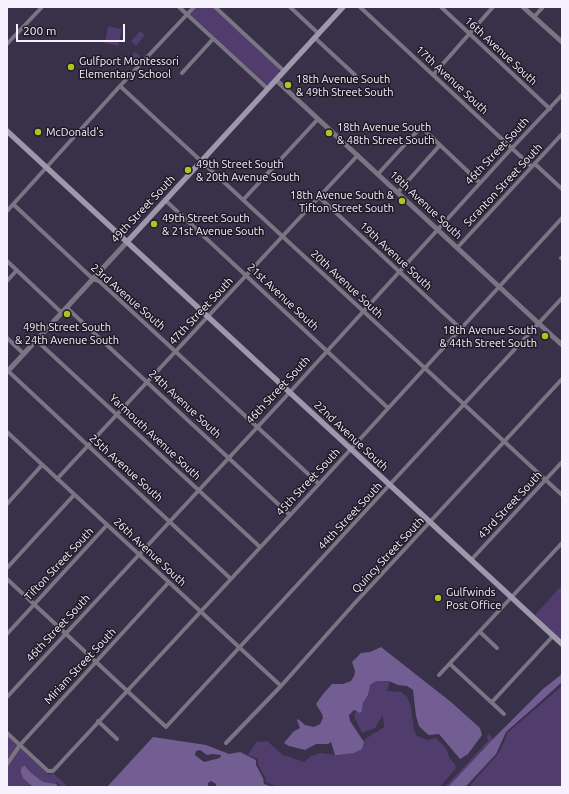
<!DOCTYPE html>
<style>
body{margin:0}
#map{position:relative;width:569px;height:794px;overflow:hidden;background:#393049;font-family:Ubuntu,sans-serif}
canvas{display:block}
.frame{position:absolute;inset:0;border:8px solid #f6f1ff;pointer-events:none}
.scale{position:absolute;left:16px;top:24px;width:109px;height:18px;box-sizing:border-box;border:2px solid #f6f1ff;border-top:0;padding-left:5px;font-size:12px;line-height:14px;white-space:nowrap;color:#f6f1ff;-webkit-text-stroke:3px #1f1a26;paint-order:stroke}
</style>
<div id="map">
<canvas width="569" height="794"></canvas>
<div class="frame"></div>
<div class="scale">200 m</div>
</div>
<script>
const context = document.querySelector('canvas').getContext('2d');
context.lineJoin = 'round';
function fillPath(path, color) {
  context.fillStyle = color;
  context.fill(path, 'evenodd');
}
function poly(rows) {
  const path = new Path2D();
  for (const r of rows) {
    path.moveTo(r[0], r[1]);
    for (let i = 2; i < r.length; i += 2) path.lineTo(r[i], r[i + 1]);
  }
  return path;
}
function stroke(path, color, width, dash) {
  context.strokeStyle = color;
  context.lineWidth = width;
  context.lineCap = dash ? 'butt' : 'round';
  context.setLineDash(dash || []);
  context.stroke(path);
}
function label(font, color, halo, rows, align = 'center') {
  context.font = font + ' Ubuntu,sans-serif';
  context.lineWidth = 3;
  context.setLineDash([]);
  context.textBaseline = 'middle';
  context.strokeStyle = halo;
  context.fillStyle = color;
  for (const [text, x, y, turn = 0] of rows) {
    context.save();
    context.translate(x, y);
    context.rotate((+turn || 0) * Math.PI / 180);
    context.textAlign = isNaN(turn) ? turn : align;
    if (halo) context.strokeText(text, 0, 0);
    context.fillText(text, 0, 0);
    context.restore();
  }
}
const green = poly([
 [196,7,212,7,279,69,279,74,269,84,266,84,190,14],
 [108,26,122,29,118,46,105,43],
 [140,31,145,35,136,46,131,41],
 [134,52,140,55,139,59,136,62,130,60],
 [562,585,562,640,535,615],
 [377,681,390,681,387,691,401,692,407,697,411,707,414,730,417,736,427,740,436,738,446,748,450,759,455,764,456,768,440,787,277,787,266,782,265,777,258,765,258,759,248,755,256,742,267,741,283,755,304,762,311,756,320,753,338,755,362,749,365,739,384,727,383,715,375,728,362,733,354,716,356,712,362,711,363,704,369,693,369,686],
 [562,686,562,787,470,787,471,784,498,754,504,742,507,733],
 [489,734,493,739,448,787,445,787,488,741,487,736],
 [7,736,49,775,53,773,68,787,62,787,56,782,56,784,51,784,43,782,30,772,21,769,23,778,33,787,7,787]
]);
const water = poly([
 [381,647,451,702,480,728,482,735,468,754,460,759,439,734,429,735,425,732,419,726,416,716,413,690,407,686,398,685,389,681,377,681,370,685,368,695,363,703,362,711,360,713,354,710,349,715,350,721,364,742,362,749,354,753,338,755,335,755,331,742,328,744,316,744,305,750,289,746,284,743,293,732,300,728,297,720,298,719,305,725,314,727,320,724,323,718,322,714,316,704,323,694,332,684,343,684,351,681,354,676,355,671,352,662,361,653,370,652],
 [562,674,562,682,540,702,506,732,496,754,470,782,465,787,448,787,493,739,543,689],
 [153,737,206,745,229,754,240,752,256,760,256,765,263,778,264,784,273,787,216,787,216,784,211,781,208,783,208,787,107,787],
 [200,750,207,755,213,754,221,755,220,758,204,762,195,755,196,751],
 [25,766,30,772,43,782,56,784,59,787,33,787,23,778,21,773,21,769,22,767]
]);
const minor = poly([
 [179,7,268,89],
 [215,7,284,71],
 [290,7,319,34],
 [360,7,532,167],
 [441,7,550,109],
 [534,17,543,7],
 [315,38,355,75],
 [7,44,42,7],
 [182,73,213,39],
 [433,75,493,7],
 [120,86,562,495],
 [535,164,562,189],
 [378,174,421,127,480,183],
 [398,192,440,145],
 [319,197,461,329],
 [165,200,388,408],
 [243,200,318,119],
 [13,204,93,279,99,281,319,484],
 [7,211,120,86,194,7],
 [457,248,562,134],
 [561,258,562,258],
 [7,261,62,313],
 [7,281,17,270],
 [67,308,290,515],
 [7,338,24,354],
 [36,340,260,547],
 [8,371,231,579],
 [7,432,281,686],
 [57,479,358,155],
 [7,504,42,465],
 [471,560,562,462],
 [7,568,74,495],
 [7,579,166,727,562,298],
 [480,632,497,648],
 [7,634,107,525],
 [450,664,504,714],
 [439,675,562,543],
 [7,697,290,392,512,148,562,95],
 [492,702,553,636],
 [98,721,117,739],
 [7,733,48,771,53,771,319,484,562,218],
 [226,743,281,686,354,604,562,379],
 [7,764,20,745,169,582]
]);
const tertiary = poly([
 [523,7,562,42],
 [276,80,562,345],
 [7,372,127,242]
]);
const secondary = poly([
 [7,131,562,644],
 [127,242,343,7]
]);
const markers = [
 [71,67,4,"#a6c821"],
 [288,85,4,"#a6c821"],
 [38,132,4,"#a6c821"],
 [329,133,4,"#a6c821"],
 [188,170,4,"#a6c821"],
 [402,201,4,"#a6c821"],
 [154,224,4,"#a6c821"],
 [67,314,4,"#a6c821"],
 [545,336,4,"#a6c821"],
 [438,598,4,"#a6c821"]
];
const streetNames = [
 ["16th Avenue South",501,51,43],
 ["17th Avenue South",452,80,43],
 ["46th Street South",497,151,-47],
 ["Scranton Street South",503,185,-47],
 ["18th Avenue South",426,205,43],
 ["49th Street South",143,209,-47],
 ["19th Avenue South",396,256,43],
 ["20th Avenue South",347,284,43],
 ["23rd Avenue South",128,297,41],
 ["21st Avenue South",283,297,43],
 ["47th Street South",201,311,-47],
 ["46th Street South",278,390,-47],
 ["24th Avenue South",185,404,43],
 ["22nd Avenue South",351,436,43],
 ["Yarmouth Avenue South",155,437,43],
 ["25th Avenue South",126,468,42],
 ["45th Street South",308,482,-47],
 ["43rd Street South",510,505,-47],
 ["44th Street South",350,516,-47],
 ["26th Avenue South",150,552,43],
 ["Quincy Street South",388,555,-47],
 ["Tifton Street South",59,564,-47],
 ["46th Street South",58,628,-47],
 ["Miriam Street South",80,666,-47]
];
const poiNames = [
 ["Gulfport Montessori",79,61],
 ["Elementary School",79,74],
 ["18th Avenue South",296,79],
 ["& 49th Street South",296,92],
 ["18th Avenue South",337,127],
 ["& 48th Street South",337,140],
 ["McDonald's",46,132],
 ["49th Street South",196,164],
 ["& 20th Avenue South",196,177],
 ["18th Avenue South &",394,195,"right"],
 ["Tifton Street South",394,208,"right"],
 ["49th Street South",162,218],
 ["& 21st Avenue South",162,231],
 ["49th Street South",67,327,"center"],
 ["& 24th Avenue South",67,340,"center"],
 ["18th Avenue South",537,330,"right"],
 ["& 44th Street South",537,343,"right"],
 ["Gulfwinds",446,592],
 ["Post Office",446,605]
];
fillPath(green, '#503c6d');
fillPath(water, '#725e92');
stroke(minor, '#797582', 4);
stroke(tertiary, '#797582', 5);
stroke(secondary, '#9f98ac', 5.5);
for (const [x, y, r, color] of markers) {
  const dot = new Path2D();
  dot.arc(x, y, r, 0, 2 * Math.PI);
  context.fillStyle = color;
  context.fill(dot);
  stroke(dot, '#1f1a26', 1.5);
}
label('11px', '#f6f1ff', '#1f1a26', streetNames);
label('11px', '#f6f1ff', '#1f1a26', poiNames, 'left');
</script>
